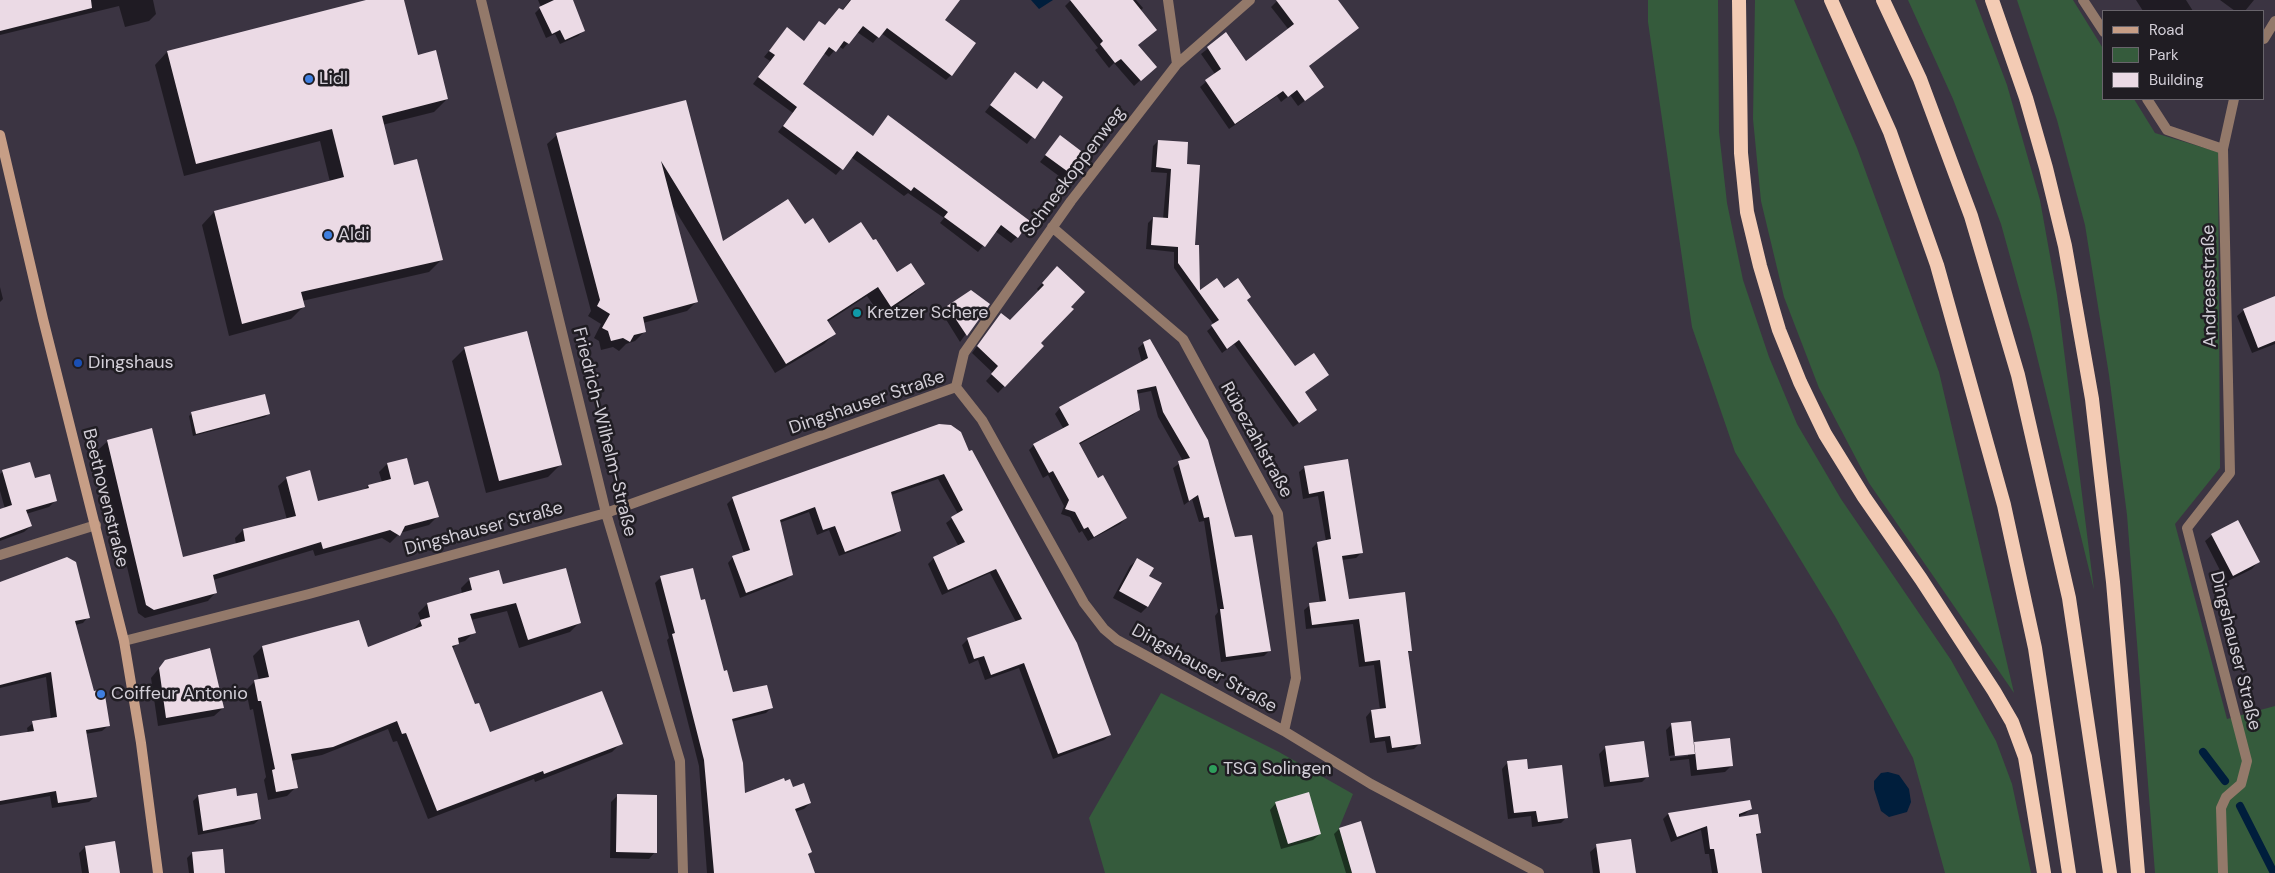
<!DOCTYPE html>
<meta charset="utf-8">
<style>
body{margin:0}
#map{position:relative;width:2275px;height:873px;overflow:hidden;background:#3b3442;font-family:"DM Sans",sans-serif}
canvas{display:block}
.legend{position:absolute;left:2102px;top:10px;width:162px;height:90px;box-sizing:border-box;background:#201d23;border:1px solid #68646b;margin:0;padding:6px 9px;list-style:none;font-size:15px;color:#d3cfd8}
.legend li{display:flex;align-items:center;gap:10px;height:25px}
.legend b{width:25px;border:1px solid #68646b}
</style>
<div id="map">
<canvas width="2275" height="873"></canvas>
<ul class="legend">
<li><b style="height:6px;background:#c79e86"></b>Road</li>
<li><b style="height:14px;background:#355b3c"></b>Park</li>
<li><b style="height:14px;background:#ebdae5"></b>Building</li>
</ul>
</div>
<script>
const context = document.querySelector('canvas').getContext('2d');
context.lineJoin = 'round';
function fillPath(path, color) {
  context.fillStyle = color;
  context.fill(path, 'evenodd');
}
function poly(rows) {
  const path = new Path2D();
  for (const r of rows) {
    path.moveTo(r[0], r[1]);
    for (let i = 2; i < r.length; i += 2) path.lineTo(r[i], r[i + 1]);
  }
  return path;
}
function stroke(path, color, width, dash) {
  context.strokeStyle = color;
  context.lineWidth = width;
  context.lineCap = dash ? 'butt' : 'round';
  context.setLineDash(dash || []);
  context.stroke(path);
}
function label(font, color, halo, rows, align = 'center') {
  context.font = font + ' "DM Sans",sans-serif';
  context.lineWidth = 5;
  context.setLineDash([]);
  context.textBaseline = 'middle';
  context.strokeStyle = halo;
  context.fillStyle = color;
  for (const [text, x, y, turn = 0] of rows) {
    context.save();
    context.translate(x, y);
    context.rotate((+turn || 0) * Math.PI / 180);
    context.textAlign = isNaN(turn) ? turn : align;
    if (halo) context.strokeText(text, 0, 0);
    context.fillText(text, 0, 0);
    context.restore();
  }
}
const green = poly([
 [1648,0,1718,0,1719,132,1727,203,1743,280,1769,357,1797,424,1841,499,1951,660,1996,741,2012,784,2031,873,1945,873,1913,758,1836,618,1735,452,1692,327,1648,22],
 [1755,0,1794,0,1857,148,1939,372,2014,693,1869,483,1819,388,1784,297,1761,201,1753,119],
 [1908,0,1975,0,2007,85,2040,200,2057,295,2094,590,2031,332,2001,224,1953,99],
 [2017,0,2073,0,2104,50,2104,99,2134,99,2155,133,2218,152,2220,468,2175,524,2227,719,2275,706,2275,873,2155,873,2127,515,2109,375,2085,225,2057,120],
 [1161,693,1279,752,1353,794,1339,828,1352,873,1105,873,1089,818]
]);
const water = poly([
 [1031,0,1053,0,1039,9],
 [1888,772,1899,775,1909,789,1911,802,1907,812,1889,817,1881,811,1874,789,1874,781,1881,773]
]);
const shadow = poly([
 [0,0,153,0,156,14,149,21,125,27,119,6,0,35],
 [371,0,403,0,417,57,447,99,434,112,382,125,393,166,442,259,429,272,302,301,304,306,291,319,229,336,202,225,214,212,330,182,320,141,184,176,155,65,167,52],
 [538,0,571,0,583,31,578,36,560,44,555,34,546,38,535,13,541,7],
 [850,0,959,0,944,20,951,75,946,80,881,33,873,43,857,32,843,49,838,46,829,57,824,53,801,84,872,137,889,116,1017,237,1011,243,995,231,978,252,940,223,944,218,908,193,904,196,851,157,836,175,778,132,793,113,753,84,770,61,764,57,787,29,804,42,842,11],
 [1071,0,1136,0,1143,8,1140,11,1137,46,1149,72,1134,86,1114,63,1109,68,1095,50,1098,48,1065,6],
 [1278,0,1337,0,1358,28,1308,67,1316,92,1298,106,1290,95,1281,102,1277,96,1229,129,1200,87,1215,74,1201,54,1226,34,1246,63,1289,30,1271,7],
 [2136,0,2186,0,2193,11,2143,11],
 [2220,0,2254,0,2245,11,2235,11],
 [1015,74,1036,90,1043,83,1062,97,1027,144,985,112],
 [685,101,722,243,804,225,828,245,923,284,913,294,881,316,867,296,827,322,834,334,824,344,775,373,672,205,697,301,687,311,643,323,645,331,635,341,626,344,619,351,613,347,601,350,599,341,594,338,601,324,588,316,591,311,547,144,557,135],
 [1060,137,1070,173,1063,179,1040,162],
 [1158,141,1185,165,1194,246,1198,246,1198,292,1217,279,1224,290,1246,300,1295,368,1328,375,1304,392,1311,414,1293,427,1234,344,1222,353,1207,331,1214,325,1174,268,1174,252,1146,249,1148,223,1153,218,1163,219,1167,173,1151,172,1153,146],
 [1057,268,1039,343,1042,346,998,393,986,381,993,373,972,353,1001,314,1010,321,1039,292,1037,289],
 [0,287,3,299,0,302],
 [2275,298,2275,344,2252,353,2237,316,2244,310],
 [988,304,960,342,942,313,948,307],
 [1144,343,1234,538,1269,651,1264,656,1221,662,1215,616,1218,612,1204,521,1199,522,1192,499,1184,505,1173,468,1183,461,1158,417,1151,391,1136,394,1139,410,1133,415,1078,445,1098,480,1126,518,1120,524,1088,541,1082,531,1079,533,1070,517,1061,514,1064,506,1048,475,1043,478,1029,450,1034,445,1063,428,1055,414,1060,408,1142,363,1138,348],
 [465,348,561,464,548,477,486,493,452,361],
 [192,413,268,414,265,417,193,436,189,416],
 [937,426,969,453,1110,735,1104,740,1053,759,1019,668,985,680,978,660,969,664,962,645,968,639,1016,622,990,573,942,595,928,564,934,558,959,547,946,523,958,514,938,479,891,495,900,531,894,536,839,556,829,530,817,535,809,512,779,523,792,574,786,580,740,598,728,563,733,557,744,553,727,504,732,499],
 [108,441,182,559,236,545,235,538,243,530,287,520,278,486,287,478,317,502,364,490,368,486,382,482,379,472,387,464,437,517,429,525,400,533,390,543,382,538,315,556,313,550,213,580,216,592,208,601,145,618,138,613,99,449],
 [1347,460,1362,552,1356,558,1342,560,1348,601,1411,650,1407,654,1419,744,1414,749,1387,753,1385,741,1370,743,1366,717,1371,711,1380,710,1374,665,1359,667,1353,624,1306,629,1304,610,1310,605,1320,603,1312,548,1317,543,1326,541,1318,496,1303,499,1299,472,1305,467],
 [3,471,34,479,55,501,49,507,26,514,31,526,24,532,0,541,0,511,5,509,0,491,0,474],
 [2212,535,2258,562,2252,569,2226,582,2205,541],
 [1137,560,1148,576,1160,583,1147,607,1141,613,1113,598,1130,566],
 [661,577,700,602,723,673,733,693,772,707,766,713,731,722,744,794,792,788,810,803,804,809,795,812,811,852,807,856,814,873,707,873,699,766,667,640,669,638,655,583],
 [470,579,502,586,579,623,570,632,519,648,507,611,471,620,474,632,465,641,458,643,452,649,475,706,490,734,621,743,612,752,535,782,534,779,428,819,397,741,393,742,388,729,322,755,291,761,296,787,287,796,268,800,264,780,266,777,253,709,250,710,246,690,255,681,259,680,253,656,262,647,358,621,367,648,412,631,421,621,418,613,427,604,462,594,461,588],
 [0,583,88,617,83,623,75,625,94,692,108,726,102,731,85,734,95,797,89,802,52,808,50,796,0,805,0,738,28,733,27,728,33,723,51,720,46,677,0,688],
 [165,661,223,708,214,716,158,726,151,678],
 [1672,724,1693,745,1694,743,1732,765,1725,772,1691,776,1689,759,1670,761,1670,758,1688,756,1688,753,1669,756,1666,730],
 [1643,743,1648,776,1642,782,1604,787,1599,754,1605,748],
 [1508,762,1527,771,1567,817,1561,823,1532,827,1531,816,1508,819,1502,769],
 [198,796,236,797,260,819,254,824,198,835,193,801],
 [617,796,655,852,649,859,610,858,611,802],
 [1276,803,1320,834,1313,840,1281,849,1270,810],
 [1751,808,1745,814,1734,818,1760,833,1755,837,1759,873,1712,873,1709,854,1705,854,1701,830,1671,842,1663,819,1668,814],
 [1339,829,1375,873,1346,873,1334,834],
 [1597,846,1634,873,1593,873,1590,852],
 [85,847,117,873,82,873,79,853],
 [192,853,223,873,189,873,187,858]
]);
const stream = poly([
 [2203,752,2225,781],
 [2240,806,2274,873]
]);
const building = poly([
 [0,0,91,0,92,8,0,31],
 [366,0,404,0,418,55,436,50,448,99,382,116,394,165,417,159,443,260,301,292,305,307,242,324,214,211,344,177,332,129,196,164,167,51],
 [554,0,573,0,585,31,565,40,560,30,552,34,539,7],
 [851,0,960,0,945,20,976,43,952,76,887,28,879,38,863,26,849,44,844,41,836,52,829,47,803,84,873,136,888,115,1030,221,1018,238,1001,225,985,247,944,217,948,212,914,187,911,191,857,151,843,170,783,126,797,107,758,77,775,55,769,51,787,27,804,41,819,21,825,25,839,8,843,10],
 [1070,0,1133,0,1157,30,1138,45,1157,67,1141,81,1121,59,1115,63,1100,44,1103,41],
 [1276,0,1338,0,1359,28,1309,66,1324,87,1305,101,1297,90,1288,97,1283,91,1235,124,1205,80,1221,69,1207,47,1226,32,1246,61,1294,24],
 [1015,72,1037,89,1043,81,1063,97,1035,139,990,105],
 [686,100,723,241,788,199,805,224,813,218,829,243,861,222,873,240,876,239,897,272,911,263,925,284,891,307,878,287,827,320,836,334,786,364,661,161,698,302,643,317,646,332,634,335,630,342,623,338,611,341,608,331,602,328,610,314,597,306,600,300,556,133],
 [1060,135,1085,154,1071,174,1045,155],
 [1158,140,1188,142,1187,164,1200,165,1195,245,1199,245,1200,290,1217,278,1224,288,1238,278,1251,297,1247,300,1295,366,1314,353,1329,375,1305,392,1317,410,1299,423,1239,340,1227,349,1211,325,1219,320,1178,263,1178,247,1151,245,1153,217,1168,218,1171,169,1156,167],
 [1057,266,1085,292,1071,307,1074,309,1041,343,1044,346,1005,387,991,374,998,366,977,346,1001,313,1010,320,1044,285,1042,283],
 [971,290,990,304,967,336,947,306],
 [2275,296,2275,341,2258,348,2243,309],
 [527,331,562,465,499,481,464,347],
 [1150,339,1208,440,1235,537,1252,535,1271,651,1226,657,1220,609,1224,609,1209,517,1204,518,1198,495,1189,501,1178,461,1190,458,1163,412,1156,386,1137,390,1140,410,1079,443,1098,478,1103,475,1127,518,1094,537,1088,527,1084,529,1075,512,1065,509,1069,500,1053,471,1049,473,1033,444,1069,425,1059,407,1148,358,1143,342],
 [265,394,270,414,196,434,191,412],
 [939,424,951,425,961,432,969,451,972,450,1004,509,1077,643,1111,735,1058,754,1024,663,991,675,984,656,974,659,967,638,1022,619,996,569,948,590,933,557,965,542,951,517,963,510,944,474,891,492,901,531,845,552,835,526,823,530,815,507,780,520,793,575,746,593,732,556,750,550,732,497],
 [152,428,183,557,245,541,243,529,296,516,286,477,310,470,318,501,369,488,368,485,391,479,387,463,407,458,414,485,428,481,439,517,405,526,400,536,390,530,323,549,321,542,213,575,217,593,154,610,146,605,107,440],
 [1348,459,1363,553,1342,556,1349,599,1405,592,1412,651,1408,651,1421,744,1392,748,1390,736,1375,738,1371,710,1386,708,1380,660,1365,662,1359,619,1312,625,1309,603,1326,601,1317,542,1331,539,1324,491,1309,494,1304,466],
 [30,462,35,478,50,474,57,501,26,510,32,526,0,538,0,509,12,505,2,470],
 [2238,520,2260,562,2233,576,2211,534],
 [67,557,76,562,90,618,75,621,94,691,104,689,110,726,86,730,97,797,58,803,56,791,0,801,0,736,34,731,32,721,57,717,51,672,0,685,0,582],
 [1137,558,1154,568,1149,576,1162,583,1148,607,1119,591],
 [566,568,581,623,528,640,516,603,470,614,476,633,458,638,459,644,452,646,475,704,479,703,490,732,602,691,623,744,544,774,543,771,437,811,406,733,402,734,397,721,333,747,291,754,298,788,276,792,272,770,275,769,261,701,258,701,254,680,269,677,262,646,359,620,368,647,422,626,420,620,430,617,427,603,472,590,469,578,499,570,503,584],
 [693,568,701,600,705,599,724,671,727,670,733,692,767,685,773,708,732,719,743,763,745,793,784,778,785,781,790,779,793,787,804,783,811,803,795,809,812,852,808,854,815,873,714,873,704,760,672,634,675,633,660,576],
 [210,648,224,708,166,718,159,668,165,660],
 [1691,721,1695,754,1675,756,1671,723],
 [1730,738,1733,766,1697,770,1694,742],
 [1644,741,1649,777,1610,782,1605,746],
 [1527,759,1528,769,1562,765,1568,818,1538,822,1536,811,1514,813,1507,761],
 [236,788,237,796,257,793,261,819,203,831,198,795],
 [1309,792,1321,834,1288,844,1275,802],
 [617,794,657,795,657,853,616,852],
 [1750,800,1752,809,1739,814,1739,817,1758,814,1761,833,1756,834,1762,873,1718,873,1714,849,1710,849,1707,826,1677,837,1668,813],
 [1361,821,1376,873,1352,873,1339,828],
 [1631,839,1636,873,1600,873,1596,844],
 [115,841,120,873,89,873,85,846],
 [223,849,225,873,194,873,192,852]
]);
const minor = poly([
 [481,0,606,513,680,761,683,873],
 [1168,0,1177,64],
 [2083,0,2104,32],
 [2264,39,2275,21],
 [2147,99,2167,130,2223,149],
 [1052,227,1183,339,1278,514,1296,678,1284,731],
 [956,387,964,353,1071,201,1177,64,1250,0],
 [124,641,309,594,606,513,956,387,982,420,1084,603,1104,629,1117,640,1284,731,1371,784,1539,873],
 [2223,873,2221,808,2226,797,2241,784,2247,761,2187,528,2230,473,2223,149,2234,99]
]);
const tertiary = poly([
 [0,555,96,525]
]);
const secondary = poly([
 [0,135,43,319,124,641,141,743,158,873]
]);
const trunk = poly([
 [1739,0,1741,153,1747,212,1760,266,1779,330,1800,382,1825,434,1864,497,1921,579,1994,691,2012,722,2025,757,2044,873],
 [1831,0,1890,132,1937,265,2004,505,2035,648,2069,873],
 [1883,0,1920,79,1971,216,2018,375,2069,598,2110,873],
 [1992,0,2026,98,2046,168,2065,246,2092,399,2113,582,2138,873]
]);
const markers = [
 [309,79,5,"#3f7fe0"],
 [328,235,5,"#3f7fe0"],
 [857,313,5,"#0f9aa8"],
 [78,363,5,"#1a4fb4"],
 [101,694,5,"#3f7fe0"],
 [1213,769,5,"#2e9e5b"]
];
const poiNames = [
 ["Lidl",319,79],
 ["Aldi",338,235],
 ["Kretzer Schere",867,313],
 ["Dingshaus",88,363],
 ["Coiffeur Antonio",111,694],
 ["TSG Solingen",1223,769]
];
const streetNames = [
 ["Schneekoppenweg",1074,172,-53],
 ["Andreasstraße",2210,286,-91],
 ["Dingshauser Straße",867,403,-19],
 ["Friedrich-Wilhelm-Straße",604,432,76],
 ["Rübezahlstraße",1256,440,61],
 ["Beethovenstraße",105,498,76],
 ["Dingshauser Straße",484,529,-15],
 ["Dingshauser Straße",2235,651,76],
 ["Dingshauser Straße",1204,669,29]
];
fillPath(green, '#355b3c');
fillPath(water, '#001e3c');
fillPath(shadow, '#0007');
stroke(stream, '#001e3c', 8);
fillPath(building, '#ebdae5');
stroke(minor, '#93796a', 10);
stroke(tertiary, '#93796a', 10);
stroke(secondary, '#c79e86', 10);
stroke(trunk, '#f3cbb4', 14);
for (const [x, y, r, color] of markers) {
  const dot = new Path2D();
  dot.arc(x, y, r, 0, 2 * Math.PI);
  context.fillStyle = color;
  context.fill(dot);
  stroke(dot, '#201d23', 2);
}
label('18px', '#d3cfd8', '#201d23', poiNames, 'left');
label('18px', '#d3cfd8', '#201d23', streetNames);
</script>
